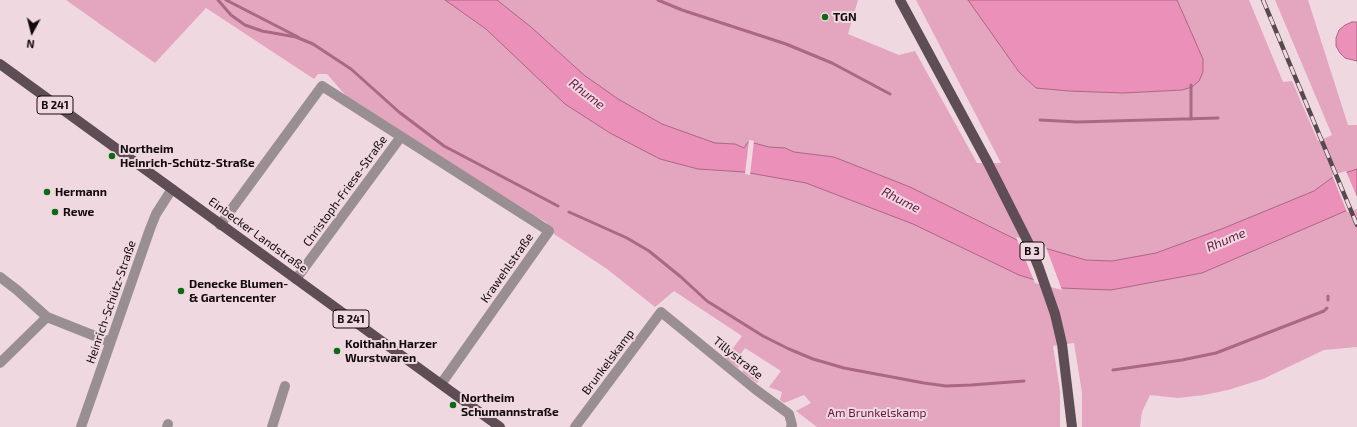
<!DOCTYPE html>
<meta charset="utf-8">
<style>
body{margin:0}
#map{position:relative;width:1357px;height:427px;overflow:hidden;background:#f0d8e1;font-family:"Exo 2",sans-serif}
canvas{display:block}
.north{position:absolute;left:12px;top:12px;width:40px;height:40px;-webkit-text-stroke:3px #f0d8e1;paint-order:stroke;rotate:187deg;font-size:11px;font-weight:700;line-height:16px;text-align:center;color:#120a0d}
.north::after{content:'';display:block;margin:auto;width:14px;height:18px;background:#120a0d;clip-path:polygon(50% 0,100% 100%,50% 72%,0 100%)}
</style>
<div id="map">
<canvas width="1357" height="427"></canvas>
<div class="north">N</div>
</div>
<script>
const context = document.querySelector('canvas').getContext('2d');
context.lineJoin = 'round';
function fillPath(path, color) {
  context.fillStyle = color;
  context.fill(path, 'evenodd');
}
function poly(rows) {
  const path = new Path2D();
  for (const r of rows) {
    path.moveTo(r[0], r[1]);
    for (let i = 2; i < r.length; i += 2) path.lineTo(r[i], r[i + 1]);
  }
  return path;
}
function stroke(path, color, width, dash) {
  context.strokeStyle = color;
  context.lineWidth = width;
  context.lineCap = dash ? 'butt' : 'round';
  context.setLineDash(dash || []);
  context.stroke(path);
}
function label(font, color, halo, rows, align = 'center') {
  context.font = font + ' "Exo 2",sans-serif';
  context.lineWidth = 4;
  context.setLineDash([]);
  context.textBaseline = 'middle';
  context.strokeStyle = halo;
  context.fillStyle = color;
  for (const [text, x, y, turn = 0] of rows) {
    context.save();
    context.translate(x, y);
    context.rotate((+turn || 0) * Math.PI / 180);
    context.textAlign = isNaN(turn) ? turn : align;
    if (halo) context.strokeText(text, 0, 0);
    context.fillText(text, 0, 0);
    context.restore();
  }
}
const green = poly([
 [66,0,858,0,848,34,899,55,915,51,977,163,1001,163,916,0,1249,0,1283,82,1292,81,1318,141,1332,135,1275,0,1308,0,1348,125,1357,125,1357,347,1324,350,1263,379,1228,390,1204,395,1178,398,1150,395,1142,412,1140,427,1082,427,1082,393,1074,343,1053,346,1060,391,1060,427,817,427,796,411,811,403,804,395,784,403,780,400,782,392,769,387,781,371,745,348,736,361,740,365,738,368,725,359,742,336,674,291,655,307,607,269,554,234,546,222,520,209,347,97,327,74,318,74,314,79,206,8,155,63],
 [746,368,760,379,757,383,742,372]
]);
const water = poly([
 [445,0,497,0,531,27,584,75,618,99,662,124,715,143,735,144,744,148,748,142,754,143,769,147,785,148,794,152,834,157,910,187,1017,240,1086,260,1112,261,1156,253,1224,228,1314,191,1333,177,1357,169,1357,206,1202,273,1111,290,1061,288,1019,275,913,224,806,183,744,172,698,169,660,159,610,133,565,104,486,29,445,0],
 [968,0,1177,0,1203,59,1203,72,1199,81,1192,87,1182,90,1123,93,1069,91,1036,88,1019,72,968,0],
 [1352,22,1357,22,1357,61,1345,58,1340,53,1336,46,1336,38,1339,30,1345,25,1352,22]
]);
const pier = poly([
 [749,140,754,141,750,175,745,174],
 [1346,171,1357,197,1357,209,1347,212,1332,175],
 [1016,237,1046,247,1062,290,1035,283]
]);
const stream = poly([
 [218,0,231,15,245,25,262,31,296,37,313,44,351,69,399,112,444,146,558,206],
 [226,0,298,37],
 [658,0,682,10,786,44,832,63,890,94],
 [1191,85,1191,119],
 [1040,120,1077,122,1218,118],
 [569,212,627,238,649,251,681,277,707,301,763,336,789,349,813,359,844,368,924,383,946,386,971,385,1024,381],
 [1328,300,1328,296],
 [1113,370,1182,360,1216,353,1324,311,1327,308]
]);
const minor = poly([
 [220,225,322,86,549,231,441,384],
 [0,277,17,290,47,317,110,342],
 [296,279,400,138],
 [0,363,47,317],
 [81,427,150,229,156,214,172,189],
 [167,427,168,424],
 [272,427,285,386],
 [575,427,661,312,755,389,789,414,792,425,791,427]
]);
const major = poly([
 [900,0,988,163,1030,246,1039,268,1055,314,1062,344,1072,427],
 [0,64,500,427]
]);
const rail = poly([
 [1263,0,1357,225]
]);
const markers = [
 [825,17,4,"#0d6a14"],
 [112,156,4,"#0d6a14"],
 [47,192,4,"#0d6a14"],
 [55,212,4,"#0d6a14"],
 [181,291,4,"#0d6a14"],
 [337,351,4,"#0d6a14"],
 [453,405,4,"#0d6a14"]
];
const shields = [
 [55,105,36],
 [1032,251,24],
 [351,319,36]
];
const shieldNames = [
 ["B 241",55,105],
 ["B 3",1032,251],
 ["B 241",351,319]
];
const poiNames = [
 ["TGN",833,17],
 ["Northeim",120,149],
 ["Heinrich-Schütz-Straße",120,163],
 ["Hermann",55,192],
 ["Rewe",63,212],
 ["Denecke Blumen-",189,284],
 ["& Gartencenter",189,298],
 ["Koithahn Harzer",345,344],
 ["Wurstwaren",345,358],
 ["Northeim",461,398],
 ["Schumannstraße",461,412]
];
const streetNames = [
 ["Christoph-Friese-Straße",345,191,-54],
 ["Einbecker Landstraße",258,235,36],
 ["Krawehlstraße",507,268,-55],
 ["Heinrich-Schütz-Straße",111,302,-71],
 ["Tillystraße",738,358,39],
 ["Brunkelskamp",608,362,-53]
];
const parkNames = [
 ["Am Brunkelskamp",877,413]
];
const waterNames = [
 ["Rhume",587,94,38],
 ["Rhume",901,200,27],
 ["Rhume",1226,240,-23]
];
fillPath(green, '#e4a5bf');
fillPath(water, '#eb90b8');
stroke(water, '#aa6885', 1);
fillPath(pier, '#f0d8e1');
stroke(stream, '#aa6885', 3);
stroke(minor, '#998f92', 10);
stroke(major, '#5e4d54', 10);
stroke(rail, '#574a4f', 4.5);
stroke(rail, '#f0d8e1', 3, [9]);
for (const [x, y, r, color] of markers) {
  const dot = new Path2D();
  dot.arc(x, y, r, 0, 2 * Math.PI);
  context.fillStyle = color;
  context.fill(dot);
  stroke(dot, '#f0d8e1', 1.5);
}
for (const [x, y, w] of shields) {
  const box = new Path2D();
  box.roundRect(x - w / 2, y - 9, w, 18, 3);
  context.fillStyle = '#f0d8e1';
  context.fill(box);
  stroke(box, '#120a0d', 1);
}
label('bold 11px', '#120a0d', null, shieldNames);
label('bold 12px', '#120a0d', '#f0d8e1', poiNames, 'left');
label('12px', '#120a0d', '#f0d8e1', streetNames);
label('12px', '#64143f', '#f0d8e1', parkNames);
label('italic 13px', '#661741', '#f0d8e1', waterNames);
</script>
